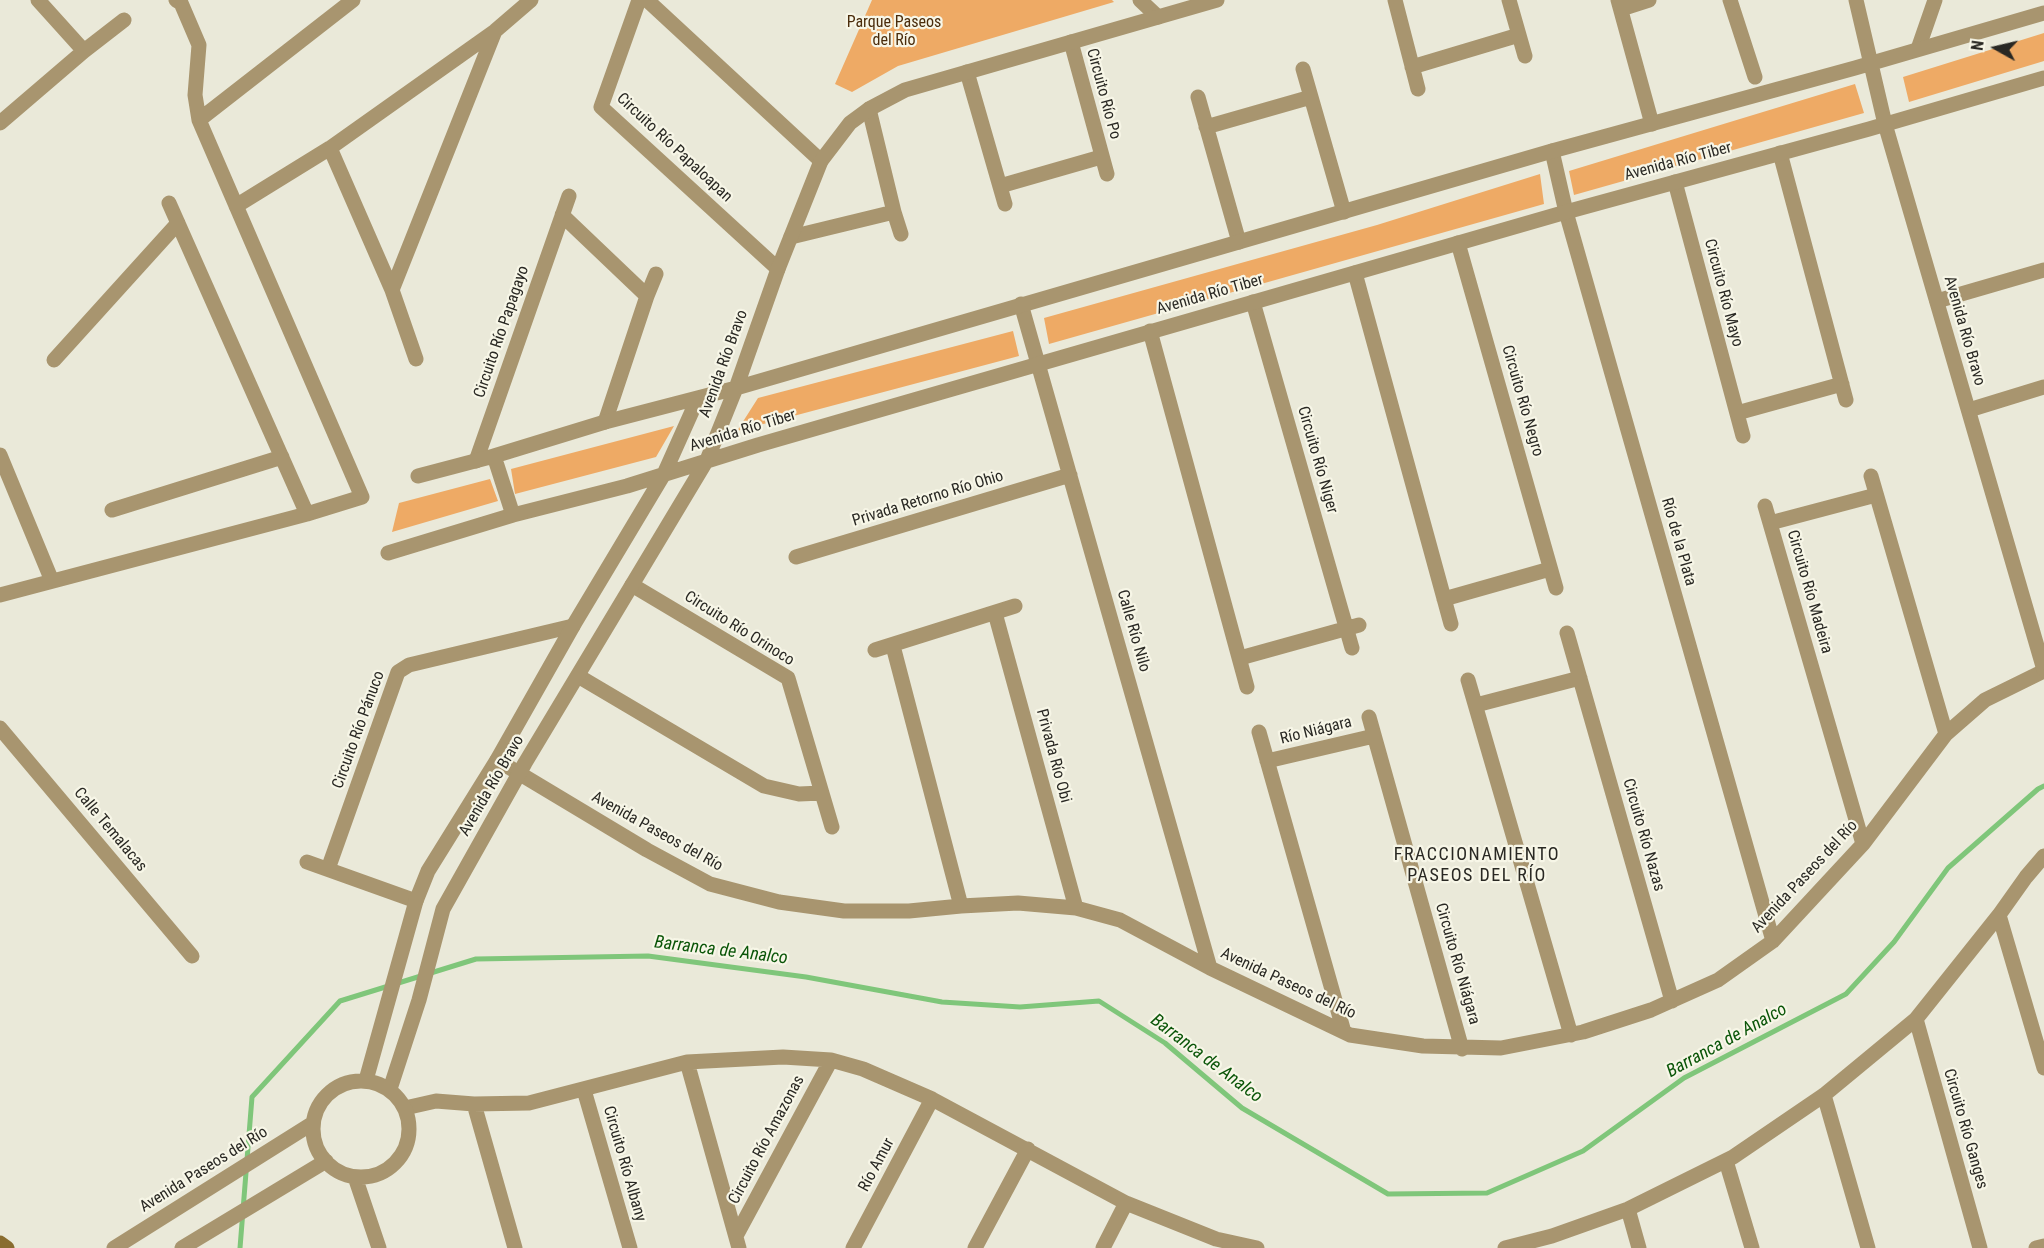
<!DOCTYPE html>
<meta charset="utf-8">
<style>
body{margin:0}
#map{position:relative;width:2044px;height:1248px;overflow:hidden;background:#eae9d9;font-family:"Roboto Condensed",sans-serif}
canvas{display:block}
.north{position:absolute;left:1966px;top:18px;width:60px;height:60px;-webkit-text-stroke:4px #f7f6e7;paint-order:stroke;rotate:278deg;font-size:16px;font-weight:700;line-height:24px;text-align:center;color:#292823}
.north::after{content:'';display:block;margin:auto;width:21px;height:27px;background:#292823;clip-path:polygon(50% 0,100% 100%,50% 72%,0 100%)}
</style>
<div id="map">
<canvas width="2044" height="1248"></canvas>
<div class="north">N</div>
</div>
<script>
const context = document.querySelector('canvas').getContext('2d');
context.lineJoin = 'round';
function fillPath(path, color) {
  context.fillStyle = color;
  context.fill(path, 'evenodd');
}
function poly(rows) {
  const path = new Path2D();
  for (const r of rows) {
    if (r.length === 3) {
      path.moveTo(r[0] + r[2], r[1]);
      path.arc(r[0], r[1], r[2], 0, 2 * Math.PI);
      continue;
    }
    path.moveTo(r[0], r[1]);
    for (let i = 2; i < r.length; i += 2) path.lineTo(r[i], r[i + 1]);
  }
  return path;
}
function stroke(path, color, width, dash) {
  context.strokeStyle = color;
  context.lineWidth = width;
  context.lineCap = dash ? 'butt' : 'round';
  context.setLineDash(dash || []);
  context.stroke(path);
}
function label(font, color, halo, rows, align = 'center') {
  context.font = font + ' "Roboto Condensed",sans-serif';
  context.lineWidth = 4.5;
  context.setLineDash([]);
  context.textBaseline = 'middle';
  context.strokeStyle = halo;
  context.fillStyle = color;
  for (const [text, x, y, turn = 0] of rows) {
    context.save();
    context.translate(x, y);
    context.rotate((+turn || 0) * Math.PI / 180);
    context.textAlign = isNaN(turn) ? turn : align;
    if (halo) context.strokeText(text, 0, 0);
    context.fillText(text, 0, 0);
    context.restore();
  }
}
const green = poly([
 [872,0,1112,0,1114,2,898,66,852,92,835,84],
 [2044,33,2044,61,1909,102,1903,77],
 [1855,84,1864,113,1574,195,1569,171],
 [1540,174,1544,204,1049,344,1044,318,1377,225],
 [1013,331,1019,356,737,431,758,398],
 [674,426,656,457,515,494,511,469],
 [490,479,498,501,392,532,399,503]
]);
const stream = poly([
 [240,1248,252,1097,340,1001,476,959,648,956,806,977,942,1002,1020,1007,1099,1001,1165,1043,1242,1108,1388,1194,1487,1193,1583,1151,1684,1078,1846,994,1894,942,1948,868,2038,789,2044,786]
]);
const minor = poly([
 [38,0,84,51],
 [639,0,601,107,778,269],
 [647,0,821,161],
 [1140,0,1158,17],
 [1395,0,1418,89],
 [1509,0,1525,56],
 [1618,0,1652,124],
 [1730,0,1755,77],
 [1621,9,1649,0],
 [1071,42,1107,174],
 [1918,49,1935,0],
 [1412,67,1519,35],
 [1303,69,1344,212],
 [967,72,1005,204],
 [1198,97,1239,242],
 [869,109,894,212,901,234],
 [199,120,353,0],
 [0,123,84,51,124,20],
 [1206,127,1311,97],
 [330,148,392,290,416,359],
 [1552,151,1566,212,1773,941],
 [1780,153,1846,400],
 [1675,182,1743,436],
 [1000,186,1101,157],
 [169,203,307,514],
 [236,206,330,148,495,31,531,0],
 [562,215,647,296],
 [791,237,894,212],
 [1458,243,1556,588],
 [1355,273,1451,624],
 [392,290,495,31],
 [1937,301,2044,270],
 [1253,302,1352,648],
 [1021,304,1210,968],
 [1150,331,1247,687],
 [54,360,178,223],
 [1969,410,2044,387],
 [1737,413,1842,384],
 [605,422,647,296,656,274],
 [0,455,52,581],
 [476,461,569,196],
 [1871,476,1946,734],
 [1765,506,1863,844],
 [112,510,282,457],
 [1770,523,1876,495],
 [796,557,1070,475],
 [632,585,788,678,832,827],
 [0,595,307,514,362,497,199,120,195,95,199,45,181,3,176,0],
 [1444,599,1550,569],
 [995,613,1076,908],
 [1567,633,1672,1001],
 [893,646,961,906],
 [875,650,1015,606],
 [1240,658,1359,625],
 [578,676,764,786,799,794,822,793],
 [1468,680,1571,1035],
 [1476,705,1580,678],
 [1369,717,1462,1049],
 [0,728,192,956],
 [1259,732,1344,1032],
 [497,760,647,850,710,884,779,902,844,911,909,911,961,906,1018,903,1076,908,1120,920,1210,968,1350,1035,1423,1046,1501,1048,1583,1032,1651,1010,1718,980,1773,941,1863,844,1946,734,1985,700,2044,671],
 [1267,761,1374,736],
 [307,862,416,901],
 [328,869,398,672,409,665,573,626],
 [1999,915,2044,1068],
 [1916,1019,1980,1248],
 [687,1062,739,1248],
 [584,1090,630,1248],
 [1824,1095,1868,1248],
 [474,1104,515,1248],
 [405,1108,436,1101,474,1104,529,1103,687,1062,783,1057,831,1060,863,1069,932,1099,1126,1203,1216,1239,1257,1248],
 [1726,1161,1752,1248],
 [1628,1209,1639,1248],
 [736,1236,831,1060],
 [853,1248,932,1099],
 [975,1248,1028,1149],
 [1103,1248,1126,1203],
 [1505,1248,1552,1236,1628,1209,1733,1157,1824,1095,1916,1019,1999,915,2026,877,2044,856],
 [2036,1248,2044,1246]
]);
const tertiary = poly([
 [1856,0,1885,124,2044,670],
 [494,456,513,515],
 [418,476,494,456,605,422,736,388,1552,151,1855,68,2044,13],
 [388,553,513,515,627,486,758,445,1566,212,1869,129,2044,78],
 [366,1080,416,901,428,871,497,760,573,626,664,474,698,398],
 [361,1129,48],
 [390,1089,419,1000,443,909,525,763,707,460,736,388,778,269,821,161,850,123,869,109,905,90,1217,0],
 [355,1177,379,1248],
 [114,1248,313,1123],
 [182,1248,326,1161]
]);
const secondary = poly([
 [0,1243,7,1248]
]);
const parkNames = [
 ["Parque Paseos",894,23],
 ["del Río",894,41]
];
const streetNames = [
 ["Circuito Río Po",1103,94,75],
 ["Circuito Río Papaloapan",674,148,43],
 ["Avenida Río Tiber",1678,162,-15],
 ["Circuito Río Mayo",1723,293,75],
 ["Avenida Río Tiber",1210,295,-16],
 ["Avenida Río Bravo",1964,331,74],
 ["Circuito Río Papagayo",502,332,-71],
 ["Avenida Río Bravo",724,364,-70],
 ["Circuito Río Negro",1522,401,74],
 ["Avenida Río Tiber",743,431,-17],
 ["Circuito Río Niger",1317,460,74],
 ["Privada Retorno Río Ohio",928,499,-17],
 ["Río de la Plata",1678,542,74],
 ["Circuito Río Madeira",1809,592,74],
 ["Circuito Río Orinoco",739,629,32],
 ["Calle Río Nilo",1133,631,74],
 ["Circuito Río Pánuco",359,730,-70],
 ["Río Niágara",1316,731,-14],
 ["Privada Río Obi",1053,756,75],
 ["Avenida Río Bravo",492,786,-60],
 ["Calle Temalacas",110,830,50],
 ["Avenida Paseos del Río",657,832,29],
 ["Circuito Río Nazas",1643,835,74],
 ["Avenida Paseos del Río",1805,877,-47],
 ["Circuito Río Niágara",1457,964,74],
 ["Avenida Paseos del Río",1288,984,25],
 ["Circuito Río Ganges",1965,1129,74],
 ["Circuito Río Amazonas",767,1140,-62],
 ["Circuito Río Albany",624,1164,74],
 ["Río Amur",877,1165,-62],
 ["Avenida Paseos del Río",204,1170,-32]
];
const neighbourhoodNames = [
 ["FRACCIONAMIENTO",1477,855],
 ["PASEOS DEL RÍO",1477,876]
];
const waterNames = [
 ["Barranca de Analco",721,951,7],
 ["Barranca de Analco",1727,1041,-29],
 ["Barranca de Analco",1206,1059,37]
];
fillPath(green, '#eeaa65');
stroke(stream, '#7fc67a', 5);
stroke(minor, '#a8956f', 15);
stroke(tertiary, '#a8956f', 15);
stroke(secondary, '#896c2f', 15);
label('16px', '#4a2c0b', '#f7f6e7', parkNames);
label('16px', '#292823', '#f7f6e7', streetNames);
context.letterSpacing = '1.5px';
label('18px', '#292823', '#f7f6e7', neighbourhoodNames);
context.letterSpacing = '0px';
label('italic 18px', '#0a5508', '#f7f6e7', waterNames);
</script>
